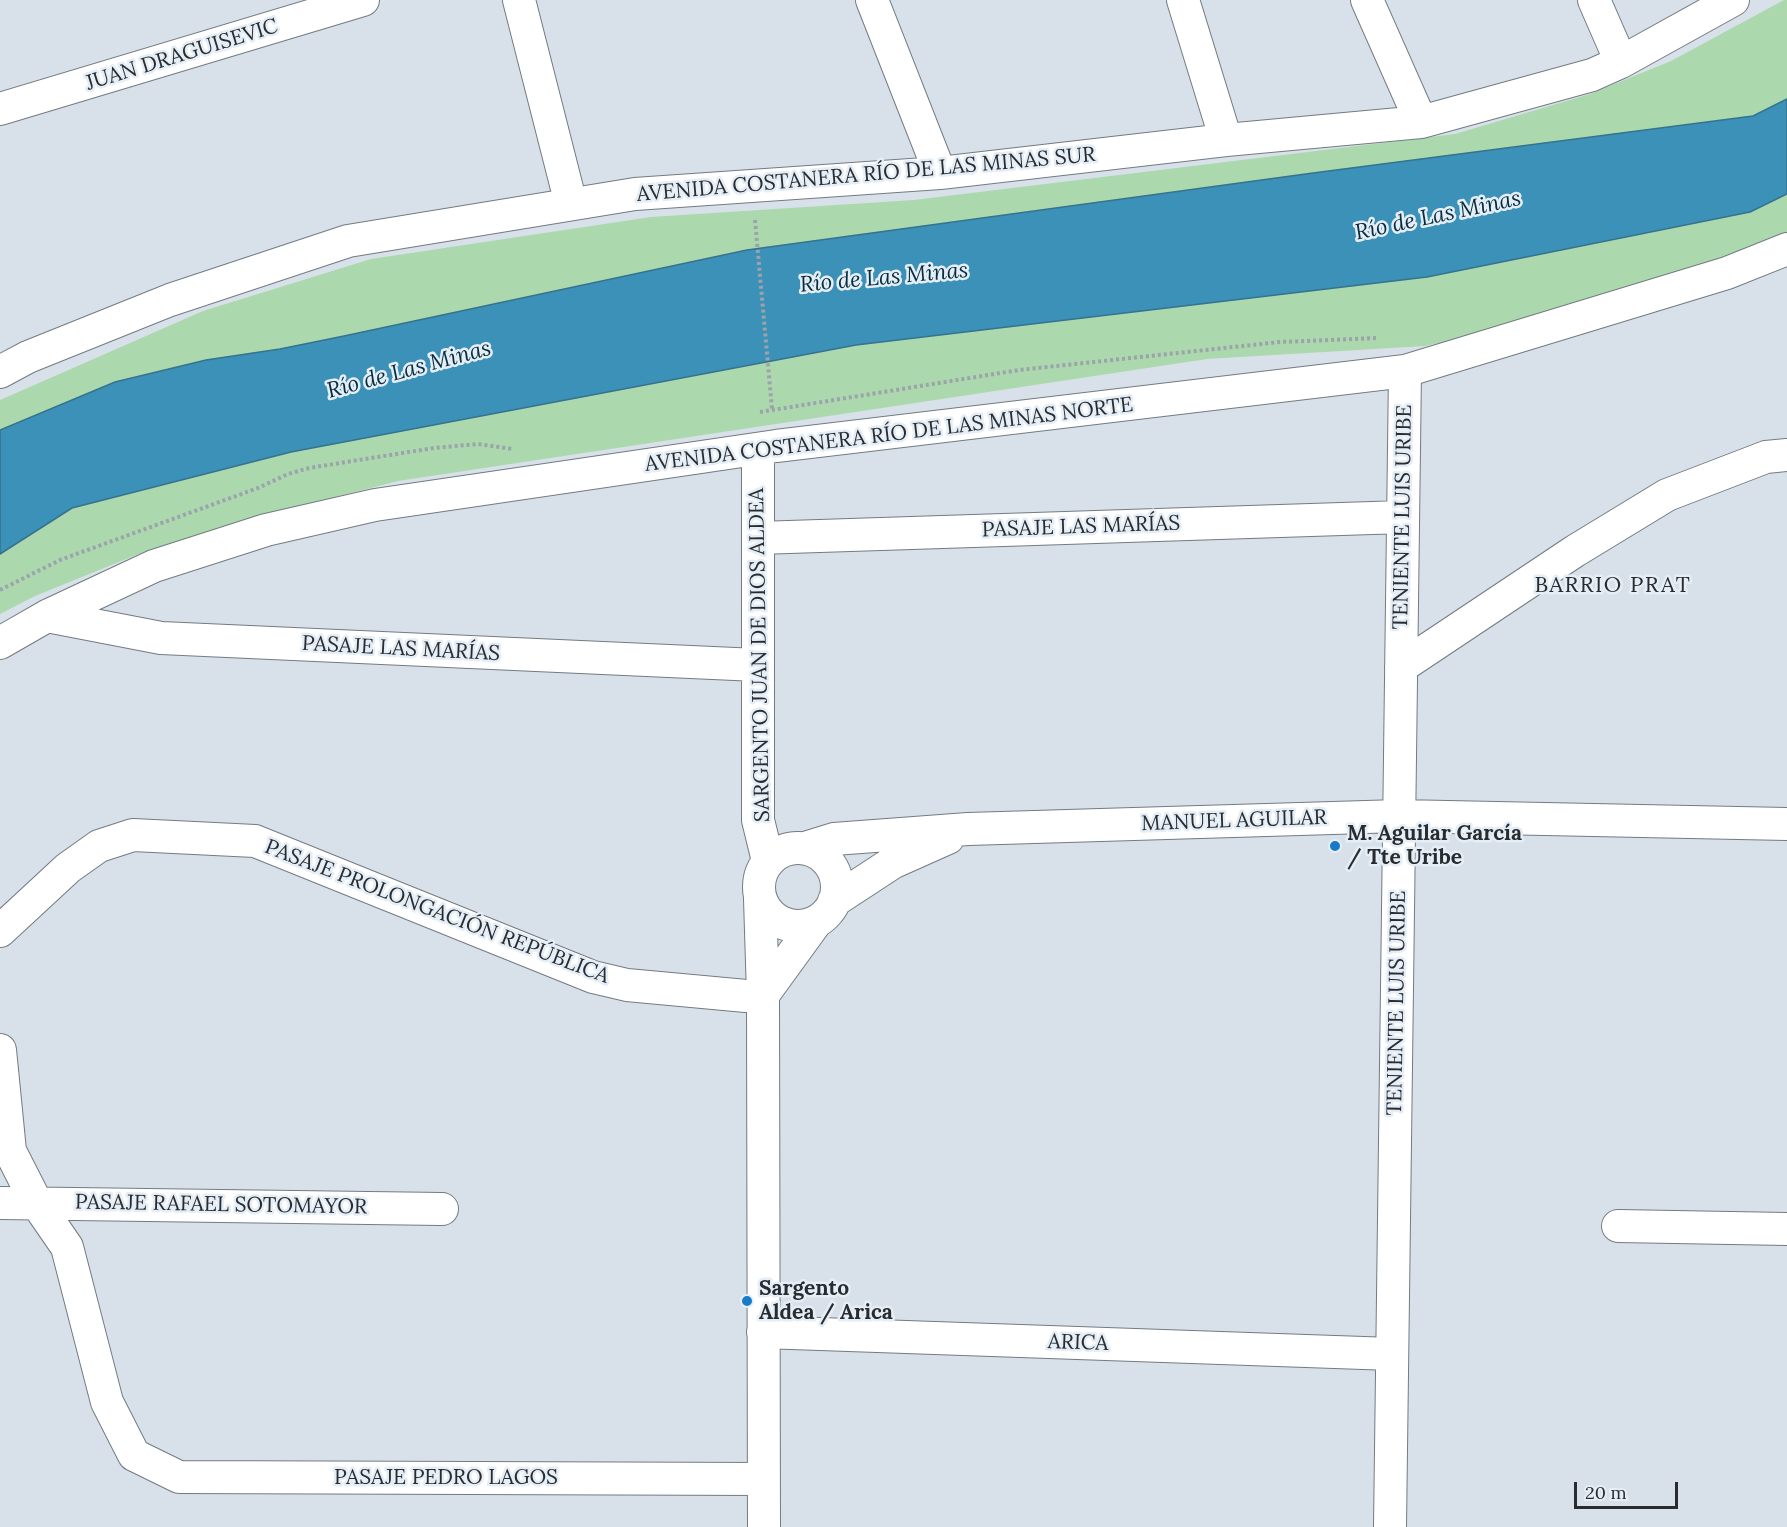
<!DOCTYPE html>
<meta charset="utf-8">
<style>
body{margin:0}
#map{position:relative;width:1787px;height:1527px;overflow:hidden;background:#d8e1e9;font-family:Lora,serif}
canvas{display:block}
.scale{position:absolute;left:1574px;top:1482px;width:104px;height:27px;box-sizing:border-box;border:3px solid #282c2f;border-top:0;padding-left:8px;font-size:18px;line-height:21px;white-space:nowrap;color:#282c2f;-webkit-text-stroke:4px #e5eef6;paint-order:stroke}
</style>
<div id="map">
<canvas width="1787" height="1527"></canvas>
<div class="scale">20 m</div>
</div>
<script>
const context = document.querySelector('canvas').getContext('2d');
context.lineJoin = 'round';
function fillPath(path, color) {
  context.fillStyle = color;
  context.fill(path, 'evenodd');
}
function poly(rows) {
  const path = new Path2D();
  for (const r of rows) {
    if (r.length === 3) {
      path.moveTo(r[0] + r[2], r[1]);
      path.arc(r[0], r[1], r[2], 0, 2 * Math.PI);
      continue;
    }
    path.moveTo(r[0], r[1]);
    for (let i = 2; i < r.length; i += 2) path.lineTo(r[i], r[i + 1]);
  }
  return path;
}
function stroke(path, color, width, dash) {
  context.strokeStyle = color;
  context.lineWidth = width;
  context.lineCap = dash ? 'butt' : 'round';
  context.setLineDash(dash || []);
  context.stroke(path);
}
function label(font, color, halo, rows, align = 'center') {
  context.font = font + ' Lora,serif';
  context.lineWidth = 5;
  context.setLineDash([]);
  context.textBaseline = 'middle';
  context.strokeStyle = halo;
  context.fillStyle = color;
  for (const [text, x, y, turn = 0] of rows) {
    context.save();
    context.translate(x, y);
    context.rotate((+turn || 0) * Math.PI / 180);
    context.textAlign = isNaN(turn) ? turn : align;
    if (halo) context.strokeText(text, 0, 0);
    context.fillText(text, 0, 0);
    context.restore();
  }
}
const green = poly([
 [1784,0,1787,0,1787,99,1753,116,1313,173,747,250,344,336,280,349,206,360,115,382,0,430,0,400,203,311,371,259,651,217,914,200,1455,134,1590,94,1671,61],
 [1787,194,1787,234,1635,290,1518,326,1425,346,1207,359,398,481,248,519,141,553,35,596,0,614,0,554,71,508,291,452,856,345,1427,277,1750,212]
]);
const water = poly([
 [1787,99,1787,194,1750,212,1427,277,856,345,291,452,72,508,0,554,0,430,115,382,206,360,280,349,344,336,747,250,1313,173,1753,116,1787,99]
]);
const path = poly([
 [755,220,772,409],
 [760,412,1019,370,1280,342,1378,338],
 [0,590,60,560,258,488,288,474,309,468,434,448,478,444,513,449]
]);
const minor = poly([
 [519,0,571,204],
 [872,0,940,173],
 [1183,0,1226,140],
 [1367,0,1421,122],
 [1594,0,1621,62],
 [0,109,363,0],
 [0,372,28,357,170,300,348,241,635,194,940,173,1226,140,1421,122,1592,75,1621,62,1733,0],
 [758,449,758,820,768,861],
 [758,538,1403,517],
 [47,616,161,638,757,665],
 [0,643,47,616,154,566,266,530,375,505,776,446,1405,371,1727,273,1787,249],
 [1401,667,1575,551,1667,495,1766,457,1787,455],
 [805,848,834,839,968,829,1399,816,1787,824],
 [798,887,39],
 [760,899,763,995,764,1527],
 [834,901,892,863,948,838],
 [0,931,68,868,99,846,133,835,255,841,593,977,627,985,746,996,763,995],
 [763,995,816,922],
 [0,1050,10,1151,36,1202,67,1247,107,1402,134,1455,179,1477,764,1479],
 [0,1203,442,1209],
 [1618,1226,1787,1229],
 [763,1332,1392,1354],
 [1390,1527,1405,371]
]);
const markers = [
 [1335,846,6,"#187bc7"],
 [747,1301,6,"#187bc7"]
];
const streetNames = [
 ["JUAN DRAGUISEVIC",182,55,-17],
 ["AVENIDA COSTANERA RÍO DE LAS MINAS SUR",866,175,-5],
 ["AVENIDA COSTANERA RÍO DE LAS MINAS NORTE",889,435,-7],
 ["TENIENTE LUIS URIBE",1403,517,-89],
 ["PASAJE LAS MARÍAS",1081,527,-2],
 ["PASAJE LAS MARÍAS",401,649,3],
 ["SARGENTO JUAN DE DIOS ALDEA",760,655,-91],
 ["MANUEL AGUILAR",1234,821,-2],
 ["PASAJE PROLONGACIÓN REPÚBLICA",437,912,21],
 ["TENIENTE LUIS URIBE",1397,1003,-89],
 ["PASAJE RAFAEL SOTOMAYOR",221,1205,1],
 ["ARICA",1078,1343,2],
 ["PASAJE PEDRO LAGOS",446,1478]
];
const poiNames = [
 ["M. Aguilar García",1347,834],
 ["/ Tte Uribe",1347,858],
 ["Sargento",759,1289],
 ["Aldea / Arica",759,1313]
];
const waterNames = [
 ["Río de Las Minas",1438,216,-12],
 ["Río de Las Minas",884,278,-5],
 ["Río de Las Minas",409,370,-15]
];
const neighbourhoodNames = [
 ["BARRIO PRAT",1613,586]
];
fillPath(green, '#acd8ae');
fillPath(water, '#3b91b7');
stroke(water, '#35738e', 1.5);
stroke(minor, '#737b82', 34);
stroke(path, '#9ca3aa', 4, [3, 3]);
stroke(minor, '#fff', 32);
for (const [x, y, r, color] of markers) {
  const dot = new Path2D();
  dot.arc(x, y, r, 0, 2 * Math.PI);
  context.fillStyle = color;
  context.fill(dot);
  stroke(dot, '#e5eef6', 2);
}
label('21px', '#282c2f', '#e5eef6', streetNames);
label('bold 21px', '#282c2f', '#e5eef6', poiNames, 'left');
label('italic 22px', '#052d3e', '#e5eef6', waterNames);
context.letterSpacing = '1.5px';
label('22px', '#282c2f', '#e5eef6', neighbourhoodNames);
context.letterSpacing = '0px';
</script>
